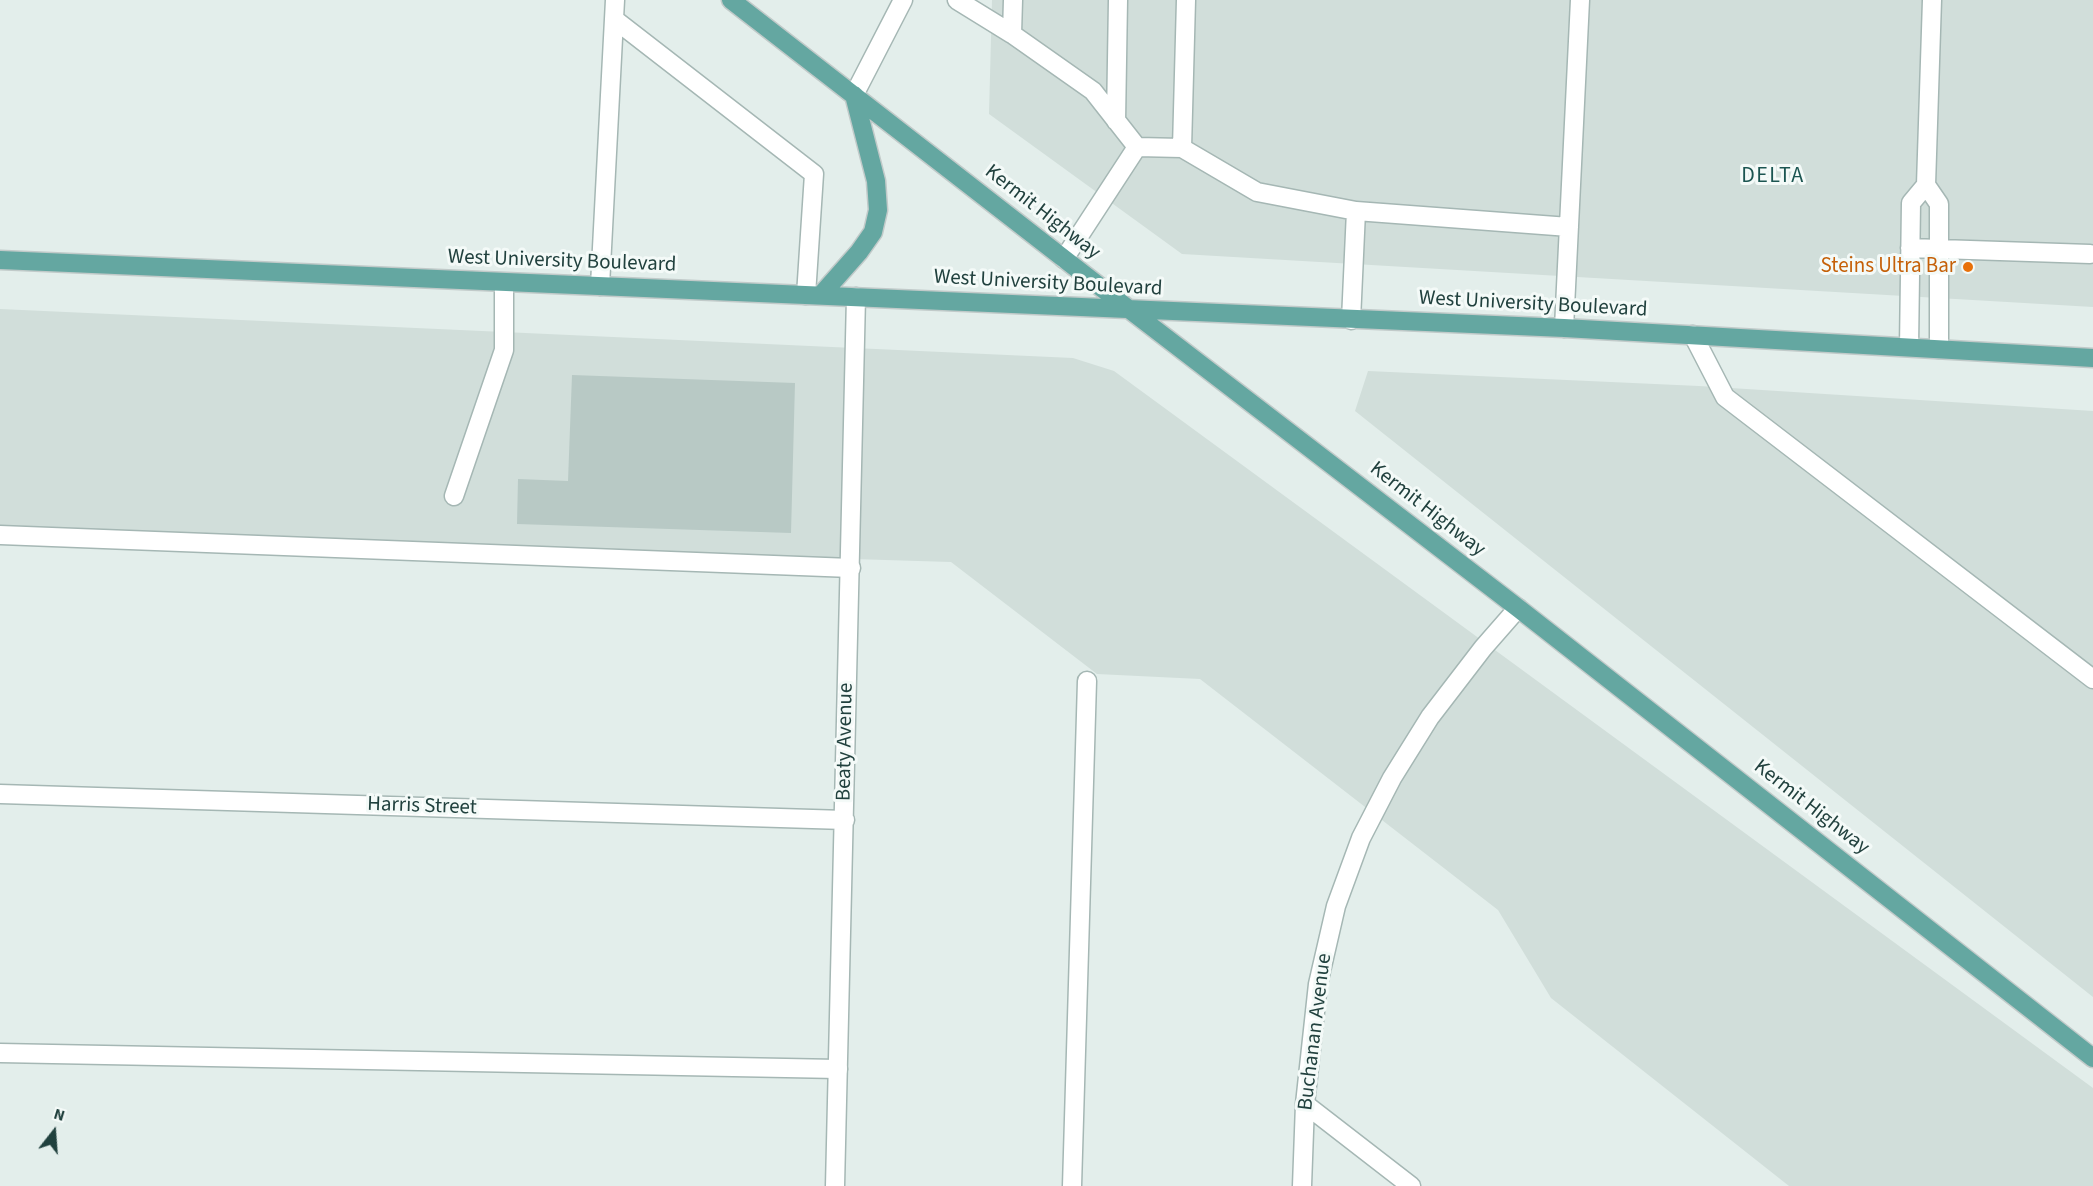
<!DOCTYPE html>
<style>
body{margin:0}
#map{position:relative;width:2093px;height:1186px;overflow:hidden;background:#e3eeeb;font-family:"Source Sans 3",sans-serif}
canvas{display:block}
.north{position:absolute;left:24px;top:1102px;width:60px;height:60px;-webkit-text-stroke:4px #f4faf8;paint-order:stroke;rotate:17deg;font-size:16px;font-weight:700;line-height:24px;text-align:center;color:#21413e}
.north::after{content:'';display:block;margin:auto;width:21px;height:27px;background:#21413e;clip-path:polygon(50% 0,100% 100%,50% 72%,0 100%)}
</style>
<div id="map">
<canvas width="2093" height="1186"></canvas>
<div class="north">N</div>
</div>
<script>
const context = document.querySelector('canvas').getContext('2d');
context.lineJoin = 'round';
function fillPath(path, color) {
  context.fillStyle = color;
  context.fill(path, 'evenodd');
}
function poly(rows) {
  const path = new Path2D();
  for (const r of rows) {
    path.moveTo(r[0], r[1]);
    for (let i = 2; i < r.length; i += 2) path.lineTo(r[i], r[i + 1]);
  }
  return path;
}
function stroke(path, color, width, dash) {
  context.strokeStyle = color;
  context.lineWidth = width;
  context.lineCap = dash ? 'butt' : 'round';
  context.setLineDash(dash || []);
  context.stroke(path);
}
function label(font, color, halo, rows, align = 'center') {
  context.font = font + ' "Source Sans 3",sans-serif';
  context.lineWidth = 6;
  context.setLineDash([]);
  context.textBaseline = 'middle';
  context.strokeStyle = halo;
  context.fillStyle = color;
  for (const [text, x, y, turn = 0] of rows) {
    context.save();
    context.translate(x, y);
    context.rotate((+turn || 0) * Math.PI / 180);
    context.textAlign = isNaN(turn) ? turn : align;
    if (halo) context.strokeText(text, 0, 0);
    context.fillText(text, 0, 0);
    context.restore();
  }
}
const built = poly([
 [992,0,2093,0,2093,307,1182,254,989,114],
 [0,309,1073,358,1114,371,2093,1088,2093,1186,1789,1186,1551,998,1498,910,1200,679,1097,674,951,562,0,533],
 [1368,371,1699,386,2093,411,2093,997,1355,411]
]);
const building = poly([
 [572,375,795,383,791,533,517,524,518,479,568,481]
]);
const lane = poly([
 [957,0,1012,34,1093,91,1137,147,1064,259],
 [1932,0,1926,185,1939,204,1939,349],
 [614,19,814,174,806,295],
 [1012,34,1013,0],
 [854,95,903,0],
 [1116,121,1118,0],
 [1137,147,1182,148,1257,192,1356,211],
 [1182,148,1186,0],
 [1910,248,2090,254],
 [600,286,615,0],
 [1351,320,1356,211,1569,227],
 [1564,328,1580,0],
 [1693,335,1725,397,2093,679],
 [1909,347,1911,203,1926,185],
 [454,496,504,350,504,283],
 [0,535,851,568],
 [0,1053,838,1069],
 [1072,1186,1087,681]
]);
const street = poly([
 [0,794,845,820],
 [1305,1104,1411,1186],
 [835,1186,856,297],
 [1302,1186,1305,1104,1318,984,1336,906,1361,838,1392,778,1430,717,1483,648,1518,608]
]);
const primary = poly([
 [731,0,1130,310,1518,608,2093,1058],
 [0,260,1564,328,2093,358],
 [821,295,859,252,873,232,878,210,876,181,854,95]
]);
const markers = [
 [1968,267,6,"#e8710a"]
];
const streetNames = [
 ["Kermit Highway",1042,213,38],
 ["West University Boulevard",562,262,2],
 ["West University Boulevard",1048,284,3],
 ["West University Boulevard",1533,305,3],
 ["Kermit Highway",1427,510,38],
 ["Beaty Avenue",846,742,-89],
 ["Harris Street",422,807,2],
 ["Kermit Highway",1811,808,38],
 ["Buchanan Avenue",1316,1032,-83]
];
const foodNames = [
 ["Steins Ultra Bar",1956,267]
];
const neighbourhoodNames = [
 ["DELTA",1773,177]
];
fillPath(built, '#d1deda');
fillPath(building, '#b8c9c5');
stroke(lane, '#a5b7b4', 21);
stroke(street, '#a5b7b4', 21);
stroke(primary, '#c1cac9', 21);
stroke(lane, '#fff', 18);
stroke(street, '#fff', 18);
stroke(primary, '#64a7a1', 18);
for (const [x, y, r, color] of markers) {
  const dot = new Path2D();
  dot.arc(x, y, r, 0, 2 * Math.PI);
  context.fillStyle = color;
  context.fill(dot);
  stroke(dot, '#f4faf8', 2);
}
label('21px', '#21413e', '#f4faf8', streetNames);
label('21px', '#c56008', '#f4faf8', foodNames, 'right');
context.letterSpacing = '1.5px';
label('22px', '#1b5551', '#f4faf8', neighbourhoodNames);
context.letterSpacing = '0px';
</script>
